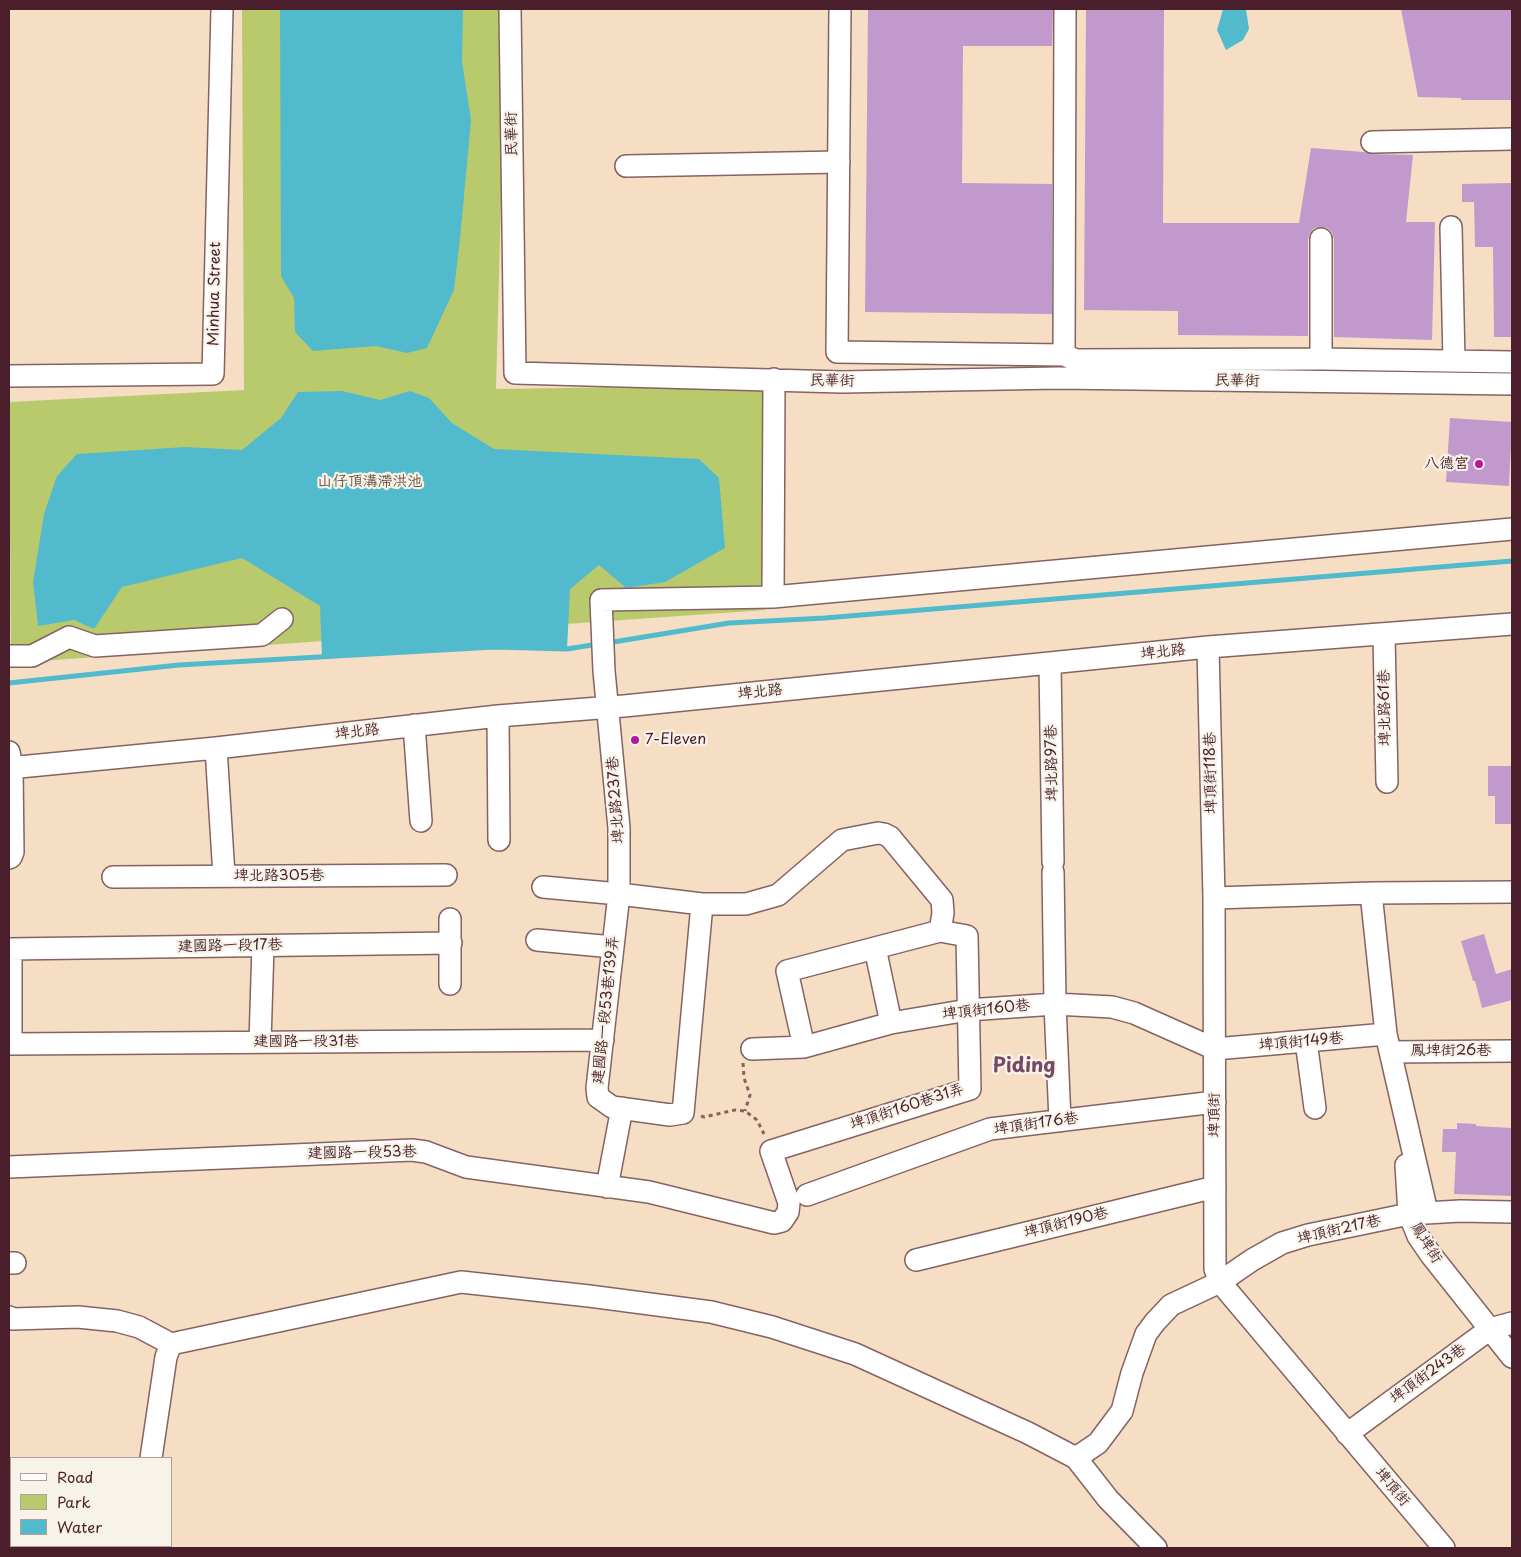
<!DOCTYPE html>
<meta charset="utf-8">
<style>
body{margin:0}
#map{position:relative;width:1521px;height:1557px;overflow:hidden;background:#f5dec4;font-family:"Playpen Sans",sans-serif}
canvas{display:block}
.frame{position:absolute;inset:0;border:10px solid #4a1f2b;pointer-events:none}
.legend{position:absolute;left:10px;top:1457px;width:162px;height:90px;box-sizing:border-box;background:#f7f3e8;border:1px solid #b29e9c;margin:0;padding:6px 9px;list-style:none;font-size:15px;color:#4a1f2b}
.legend li{display:flex;align-items:center;gap:10px;height:25px}
.legend b{width:25px;border:1px solid #b29e9c}
</style>
<div id="map">
<canvas width="1521" height="1557"></canvas>
<div class="frame"></div>
<ul class="legend">
<li><b style="height:6px;background:#fff"></b>Road</li>
<li><b style="height:14px;background:#b9ca6d"></b>Park</li>
<li><b style="height:14px;background:#51bbcd"></b>Water</li>
</ul>
</div>
<script>
const context = document.querySelector('canvas').getContext('2d');
context.lineJoin = 'round';
function fillPath(path, color) {
  context.fillStyle = color;
  context.fill(path, 'evenodd');
}
function poly(rows) {
  const path = new Path2D();
  for (const r of rows) {
    path.moveTo(r[0], r[1]);
    for (let i = 2; i < r.length; i += 2) path.lineTo(r[i], r[i + 1]);
  }
  return path;
}
function stroke(path, color, width, dash) {
  context.strokeStyle = color;
  context.lineWidth = width;
  context.lineCap = dash ? 'butt' : 'round';
  context.setLineDash(dash || []);
  context.stroke(path);
}
function label(font, color, halo, rows, align = 'center') {
  context.font = font + ' "Playpen Sans","LXGW WenKai TC",sans-serif';
  context.lineWidth = 4.5;
  context.setLineDash([]);
  context.textBaseline = 'middle';
  context.strokeStyle = halo;
  context.fillStyle = color;
  for (const [text, x, y, turn = 0] of rows) {
    context.save();
    context.translate(x, y);
    context.rotate((+turn || 0) * Math.PI / 180);
    context.textAlign = isNaN(turn) ? turn : align;
    if (halo) context.strokeText(text, 0, 0);
    context.fillText(text, 0, 0);
    context.restore();
  }
}
const green = poly([
 [242,9,506,9,496,389,765,385,765,610,11,663,9,402,244,390]
]);
const water = poly([
 [280,9,463,9,462,61,471,120,460,239,454,290,427,348,407,353,376,346,313,351,295,332,294,298,281,276],
 [1223,9,1246,9,1249,29,1243,40,1226,50,1217,30],
 [342,391,380,400,410,391,429,398,452,423,494,449,699,459,719,478,725,548,665,582,626,588,599,565,570,589,567,649,494,647,322,657,320,606,242,558,122,587,94,629,74,620,38,626,33,582,44,514,57,476,77,454,185,447,242,450,281,418,298,392]
]);
const stream = poly([
 [1274,370,1380,371],
 [607,643,729,623,825,618,1512,561],
 [9,683,179,665,494,647,567,649,598,644]
]);
const building = poly([
 [868,9,1053,9,1052,46,963,46,962,183,1052,184,1052,314,865,312],
 [1086,9,1164,9,1163,223,1299,223,1311,148,1364,152,1372,154,1413,155,1406,222,1435,222,1432,340,1334,337,1334,239,1332,232,1327,228,1321,227,1314,228,1310,233,1308,239,1308,336,1178,335,1178,311,1084,310],
 [1401,9,1512,9,1512,100,1461,100,1461,98,1418,97],
 [1512,183,1512,337,1494,337,1493,247,1475,247,1474,202,1462,202,1462,184],
 [1450,418,1512,422,1509,486,1446,482],
 [1488,766,1512,766,1512,824,1495,824,1495,796,1488,796],
 [1484,934,1496,974,1512,969,1512,1000,1482,1008,1475,981,1473,981,1461,941],
 [1457,1123,1476,1124,1476,1126,1512,1128,1512,1196,1454,1194,1456,1152,1442,1152,1443,1129,1457,1129]
]);
const path = poly([
 [743,1063,744,1078,750,1095,745,1111],
 [701,1116,704,1117,735,1110,745,1111,757,1120,764,1134]
]);
const minor = poly([
 [510,9,515,373,842,382,1058,378,1512,384],
 [840,9,837,352,1064,355,1076,360,1321,359,1512,362],
 [1372,142,1512,139],
 [626,166,839,162],
 [1451,227,1454,361],
 [1321,239,1321,359],
 [1064,355,1065,9],
 [9,376,213,374,222,9],
 [773,597,774,379],
 [1384,634,1387,782],
 [1208,647,1214,898],
 [9,656,32,656,69,637,95,646,262,635,282,619],
 [1050,663,1053,862],
 [498,716,499,840],
 [414,725,421,821],
 [216,748,224,876],
 [9,752,12,767,13,852,11,857,9,858],
 [9,768,216,748,498,716,624,706,1208,647,1512,624],
 [1053,872,1055,1004,1060,1121],
 [113,877,446,875],
 [543,887,619,894,702,904,746,904,778,895,842,840,878,833,884,834,890,837,942,900,943,913,940,931],
 [1371,893,1386,1034,1427,1212],
 [702,904,683,1113,670,1115,612,1107,598,1097,597,1088,619,894,619,828,604,671,601,600,773,597,1512,529],
 [537,940,613,947],
 [875,948,891,1023],
 [9,949,451,943],
 [11,949,11,1044],
 [450,984,450,919],
 [1306,1041,1315,1108],
 [260,1042,263,946],
 [9,1044,603,1040],
 [752,1049,804,1047,891,1023,968,1010,1055,1004,1112,1007,1134,1013,1215,1049,1386,1034],
 [1390,1052,1512,1051],
 [1406,1165,1409,1214,1418,1236,1431,1255,1512,1357],
 [9,1167,412,1150,426,1152,466,1167,649,1192,774,1223,782,1221,788,1212,789,1203,771,1151,970,1089,967,936,940,931,787,971,804,1047],
 [607,1187,622,1108],
 [807,1195,990,1129,1215,1102],
 [916,1260,1215,1187],
 [9,1263,15,1263],
 [9,1317,13,1319,78,1317,117,1321,139,1327,171,1344],
 [1347,1434,1490,1329,1512,1323],
 [151,1458,166,1357,171,1344,461,1282,589,1296,711,1312,772,1327,855,1354,1028,1433,1076,1458,1108,1499,1156,1548],
 [1076,1458,1098,1443,1122,1411,1132,1373,1146,1334,1155,1322,1171,1305,1220,1282,1252,1260,1282,1243,1308,1235,1409,1214,1460,1211,1512,1212],
 [9,1505,11,1507],
 [27,1548,27,1546],
 [138,1548,138,1546],
 [1444,1548,1220,1282,1215,1269,1214,898,1371,893,1512,892]
]);
const markers = [
 [1479,464,5,"#b5179e"],
 [635,740,5,"#b5179e"]
];
const streetNames = [
 ["民華街",512,134,-91],
 ["Minhua Street",215,294,-89],
 ["民華街",832,381,1],
 ["民華街",1237,381,1],
 ["埤北路",1163,652,-6],
 ["埤北路",760,692,-6],
 ["埤北路61巷",1385,708,-91],
 ["埤北路",357,732,-7],
 ["埤北路97巷",1052,763,-91],
 ["埤頂街118巷",1211,773,-91],
 ["埤北路237巷",616,800,-94],
 ["埤北路305巷",279,876],
 ["建國路一段17巷",230,946,-1],
 ["建國路一段53巷139弄",606,1010,-84],
 ["埤頂街160巷",986,1010,-6],
 ["建國路一段31巷",306,1042],
 ["埤頂街149巷",1301,1042,-5],
 ["鳳埤街26巷",1451,1051],
 ["埤頂街160巷31弄",907,1107,-18],
 ["埤頂街",1215,1115,-90],
 ["埤頂街176巷",1036,1124,-8],
 ["建國路一段53巷",362,1153,-1],
 ["埤頂街190巷",1066,1223,-14],
 ["埤頂街217巷",1339,1230,-13],
 ["鳳埤街",1426,1243,58],
 ["埤頂街243巷",1428,1374,-36],
 ["埤頂街",1392,1487,50]
];
const poiNames = [
 ["八德宮",1469,464],
 ["7-Eleven",645,740,"left"]
];
const parkNames = [
 ["山仔頂溝滯洪池",370,482]
];
const districtNames = [
 ["Piding",1024,1066]
];
fillPath(green, '#b9ca6d');
fillPath(water, '#51bbcd');
stroke(stream, '#51bbcd', 5);
fillPath(building, '#c299cd');
stroke(minor, '#866261', 24);
stroke(path, '#866261', 3, [4, 4]);
stroke(minor, '#fff', 21);
for (const [x, y, r, color] of markers) {
  const dot = new Path2D();
  dot.arc(x, y, r, 0, 2 * Math.PI);
  context.fillStyle = color;
  context.fill(dot);
  stroke(dot, '#f7f3e8', 2);
}
label('15px', '#4a1f2b', '#f7f3e8', streetNames);
label('15px', '#4a1f2b', '#f7f3e8', poiNames, 'right');
label('15px', '#6b523f', '#f7f3e8', parkNames);
label('bold 20px', '#744a64', '#f7f3e8', districtNames);
</script>
